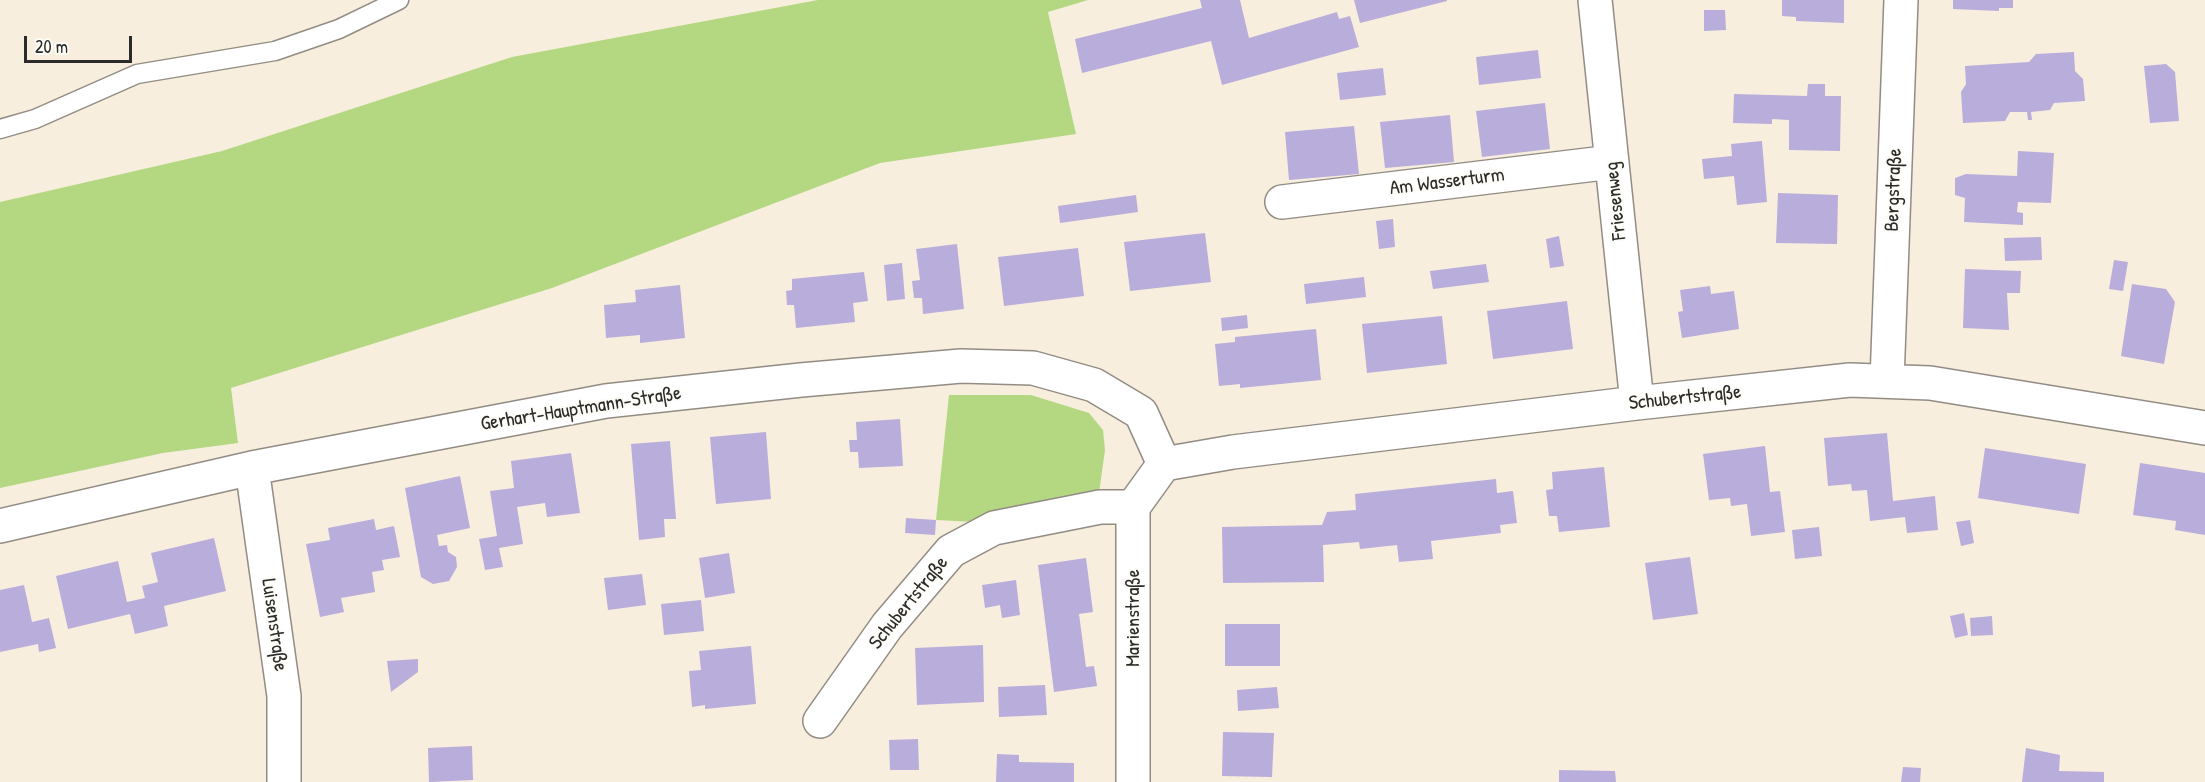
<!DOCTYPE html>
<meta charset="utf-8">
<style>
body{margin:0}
#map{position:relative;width:2205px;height:782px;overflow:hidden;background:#f8eede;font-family:"Patrick Hand",sans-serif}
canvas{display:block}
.scale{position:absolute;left:24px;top:36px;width:108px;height:27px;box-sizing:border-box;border:3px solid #2b2b2b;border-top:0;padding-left:8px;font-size:18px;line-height:21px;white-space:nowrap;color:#2b2b2b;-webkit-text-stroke:4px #fdfcf7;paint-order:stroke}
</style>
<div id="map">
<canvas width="2205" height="782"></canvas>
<div class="scale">20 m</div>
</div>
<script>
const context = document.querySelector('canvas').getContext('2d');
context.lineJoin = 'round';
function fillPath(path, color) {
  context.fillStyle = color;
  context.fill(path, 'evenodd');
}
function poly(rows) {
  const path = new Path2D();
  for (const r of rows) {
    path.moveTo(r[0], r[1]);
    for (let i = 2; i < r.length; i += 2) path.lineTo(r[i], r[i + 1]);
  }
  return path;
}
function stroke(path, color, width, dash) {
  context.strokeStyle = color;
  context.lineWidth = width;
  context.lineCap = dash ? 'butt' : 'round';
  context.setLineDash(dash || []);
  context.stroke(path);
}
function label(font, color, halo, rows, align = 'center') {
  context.font = font + ' "Patrick Hand",sans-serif';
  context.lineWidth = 4.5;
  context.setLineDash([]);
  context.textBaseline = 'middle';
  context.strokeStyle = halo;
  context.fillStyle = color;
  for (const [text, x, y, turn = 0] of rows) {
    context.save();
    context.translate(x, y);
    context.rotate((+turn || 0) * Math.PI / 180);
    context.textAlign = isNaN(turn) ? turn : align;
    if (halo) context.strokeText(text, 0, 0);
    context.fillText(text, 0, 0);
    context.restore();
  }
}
const green = poly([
 [818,0,1088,0,1048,12,1076,134,880,163,552,288,231,388,238,443,163,453,0,488,0,202,222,151,512,57],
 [949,395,1031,395,1089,413,1103,430,1105,450,1099,493,974,522,936,520]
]);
const building = poly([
 [1200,0,1240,0,1249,38,1337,12,1339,19,1350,16,1359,47,1222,85,1211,41,1082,73,1075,39,1202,8],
 [1354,0,1447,0,1447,1,1360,23],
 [1782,0,1844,0,1844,23,1796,21,1796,17,1782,16],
 [1953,0,2013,0,2013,8,1999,8,1999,11,1953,9],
 [1704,10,1725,10,1726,30,1704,31],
 [1538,50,1541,78,1479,85,1476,57],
 [2074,52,2075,71,2083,79,2085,101,2054,103,2050,110,2031,112,2032,120,2028,120,2027,112,2010,112,2005,121,1963,123,1961,92,1966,84,1965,66,2029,62,2036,54],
 [2166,64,2175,72,2179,121,2150,123,2144,66],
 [1383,68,1386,95,1340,100,1337,73],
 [1808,84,1825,84,1825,96,1841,96,1840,151,1789,150,1789,120,1772,119,1772,124,1733,123,1734,94,1807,96],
 [1545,103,1550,149,1482,157,1476,111],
 [1450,115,1454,162,1385,168,1380,122],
 [1354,126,1359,174,1289,180,1285,132],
 [1762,141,1767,202,1737,205,1734,176,1704,179,1702,159,1732,156,1731,144],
 [2018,151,2054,153,2051,203,2018,202,2017,212,2023,213,2023,225,1964,222,1965,198,1955,195,1955,178,1966,174,2017,176],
 [1778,193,1838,195,1837,244,1776,243],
 [1136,195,1138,212,1060,223,1058,206],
 [1393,219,1395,247,1379,249,1376,221],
 [1205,233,1211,282,1130,291,1124,242],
 [1559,236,1564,266,1550,268,1546,239],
 [2041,237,2042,260,2005,261,2004,238],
 [957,244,964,309,923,314,922,298,914,298,912,281,920,280,916,249],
 [1078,248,1084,296,1004,306,998,257],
 [2114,260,2128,262,2123,291,2109,289],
 [902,263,905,299,887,301,884,265],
 [1486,264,1489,282,1433,289,1430,271],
 [1965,269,2021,271,2020,293,2007,293,2009,330,1963,328],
 [864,272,868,301,853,303,855,322,796,328,794,305,787,305,786,291,792,290,792,279],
 [1364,277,1366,297,1306,304,1304,284],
 [2132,284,2166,289,2175,302,2164,364,2121,356],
 [680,285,685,338,640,343,640,335,606,338,604,305,636,302,635,290],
 [1710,286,1711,294,1734,291,1739,329,1682,338,1678,312,1683,311,1680,290],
 [1567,301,1573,349,1493,359,1487,311],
 [1247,315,1248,328,1222,331,1221,318],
 [1442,316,1447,364,1367,373,1362,324],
 [1316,329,1321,380,1240,388,1240,384,1219,386,1215,344,1235,342,1235,337],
 [900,419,903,466,859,468,858,452,850,452,849,440,857,440,856,422],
 [766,432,771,499,716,504,710,437],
 [1887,433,1893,501,1935,496,1938,530,1907,533,1905,517,1870,521,1867,490,1852,491,1851,484,1828,486,1824,438],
 [670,441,676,519,664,519,665,537,639,540,631,444],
 [1765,446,1770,492,1780,491,1785,532,1751,536,1747,504,1731,506,1730,498,1709,500,1703,454],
 [1985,448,2086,464,2079,514,1978,498],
 [571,453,580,513,547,517,545,503,517,507,523,544,499,548,503,567,485,570,479,539,497,536,490,491,514,488,511,461],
 [2140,463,2205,473,2205,535,2175,530,2176,521,2133,515],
 [1604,467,1610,527,1559,532,1557,516,1549,516,1546,490,1553,489,1552,472],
 [460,476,470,528,437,535,439,546,447,545,448,552,456,557,457,567,449,581,433,584,421,577,405,488],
 [1496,479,1497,493,1513,491,1517,523,1500,525,1501,533,1431,541,1433,559,1399,562,1397,545,1360,549,1359,542,1323,545,1324,582,1223,583,1222,527,1322,525,1327,512,1356,510,1355,494],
 [906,518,936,520,935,535,905,533],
 [374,519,376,530,394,526,400,557,382,560,384,570,372,572,375,592,341,598,344,612,320,617,306,544,330,540,328,528],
 [1970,520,1974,543,1961,546,1956,522],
 [1819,527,1822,556,1795,559,1792,530],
 [214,538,226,591,164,606,168,626,135,634,130,614,68,629,56,576,118,561,127,602,145,598,142,586,158,582,151,553],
 [729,553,735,593,705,598,699,558],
 [1690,557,1698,614,1653,620,1645,563],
 [1086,558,1093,612,1079,614,1086,667,1094,666,1097,686,1054,692,1038,565],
 [642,574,646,605,608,610,604,578],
 [1016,580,1020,615,1002,618,1000,605,985,608,982,585],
 [24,585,32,622,49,618,56,648,39,652,38,644,0,652,0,590],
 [701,600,704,631,664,635,661,604],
 [1964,613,1968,635,1955,638,1950,616],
 [1992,616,1993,635,1971,636,1970,618],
 [1225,624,1280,624,1280,666,1225,666],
 [983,645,984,702,917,705,915,648],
 [751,646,756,704,705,709,705,705,692,707,689,671,701,670,699,651],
 [418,659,418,672,391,692,387,661],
 [1045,685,1047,715,999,717,998,687],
 [1277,687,1279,708,1238,711,1237,690],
 [1223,732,1274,733,1272,777,1222,776],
 [918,739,919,770,890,770,889,740],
 [472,746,473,780,429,782,428,748],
 [2026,748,2060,755,2059,771,2104,772,2104,782,2022,782],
 [997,754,1019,755,1019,762,1074,763,1074,782,996,782],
 [1903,767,1921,768,1920,782,1901,782],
 [1559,770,1615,771,1616,782,1559,782]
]);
const service = poly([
 [0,129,35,119,137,74,275,51,339,29,399,0]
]);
const minor = poly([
 [1595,0,1637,403],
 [1282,202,1612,162],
 [1887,381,1901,0],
 [1164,464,1233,452,1637,403,1850,380,1930,383,2205,428],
 [252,468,284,696,284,782],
 [0,526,252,468,606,401,801,380,961,366,1033,368,1094,385,1141,413,1164,464],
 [820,721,887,626,951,551,994,528,1100,507,1133,507],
 [1133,782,1133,507,1164,464]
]);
const streetNames = [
 ["Am Wasserturm",1447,182,-7],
 ["Bergstraße",1894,190,-88],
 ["Friesenweg",1616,201,-96],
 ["Schubertstraße",1685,398,-6],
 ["Gerhart-Hauptmann-Straße",581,409,-9],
 ["Schubertstraße",909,603,-51],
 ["Marienstraße",1134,618,-90],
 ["Luisenstraße",274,625,82]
];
fillPath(green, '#b4d881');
fillPath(building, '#b9addb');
stroke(service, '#928c84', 21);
stroke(minor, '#928c84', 36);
stroke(service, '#fff', 18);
stroke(minor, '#fff', 33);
label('20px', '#2b2b2b', '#fdfcf7', streetNames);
</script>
